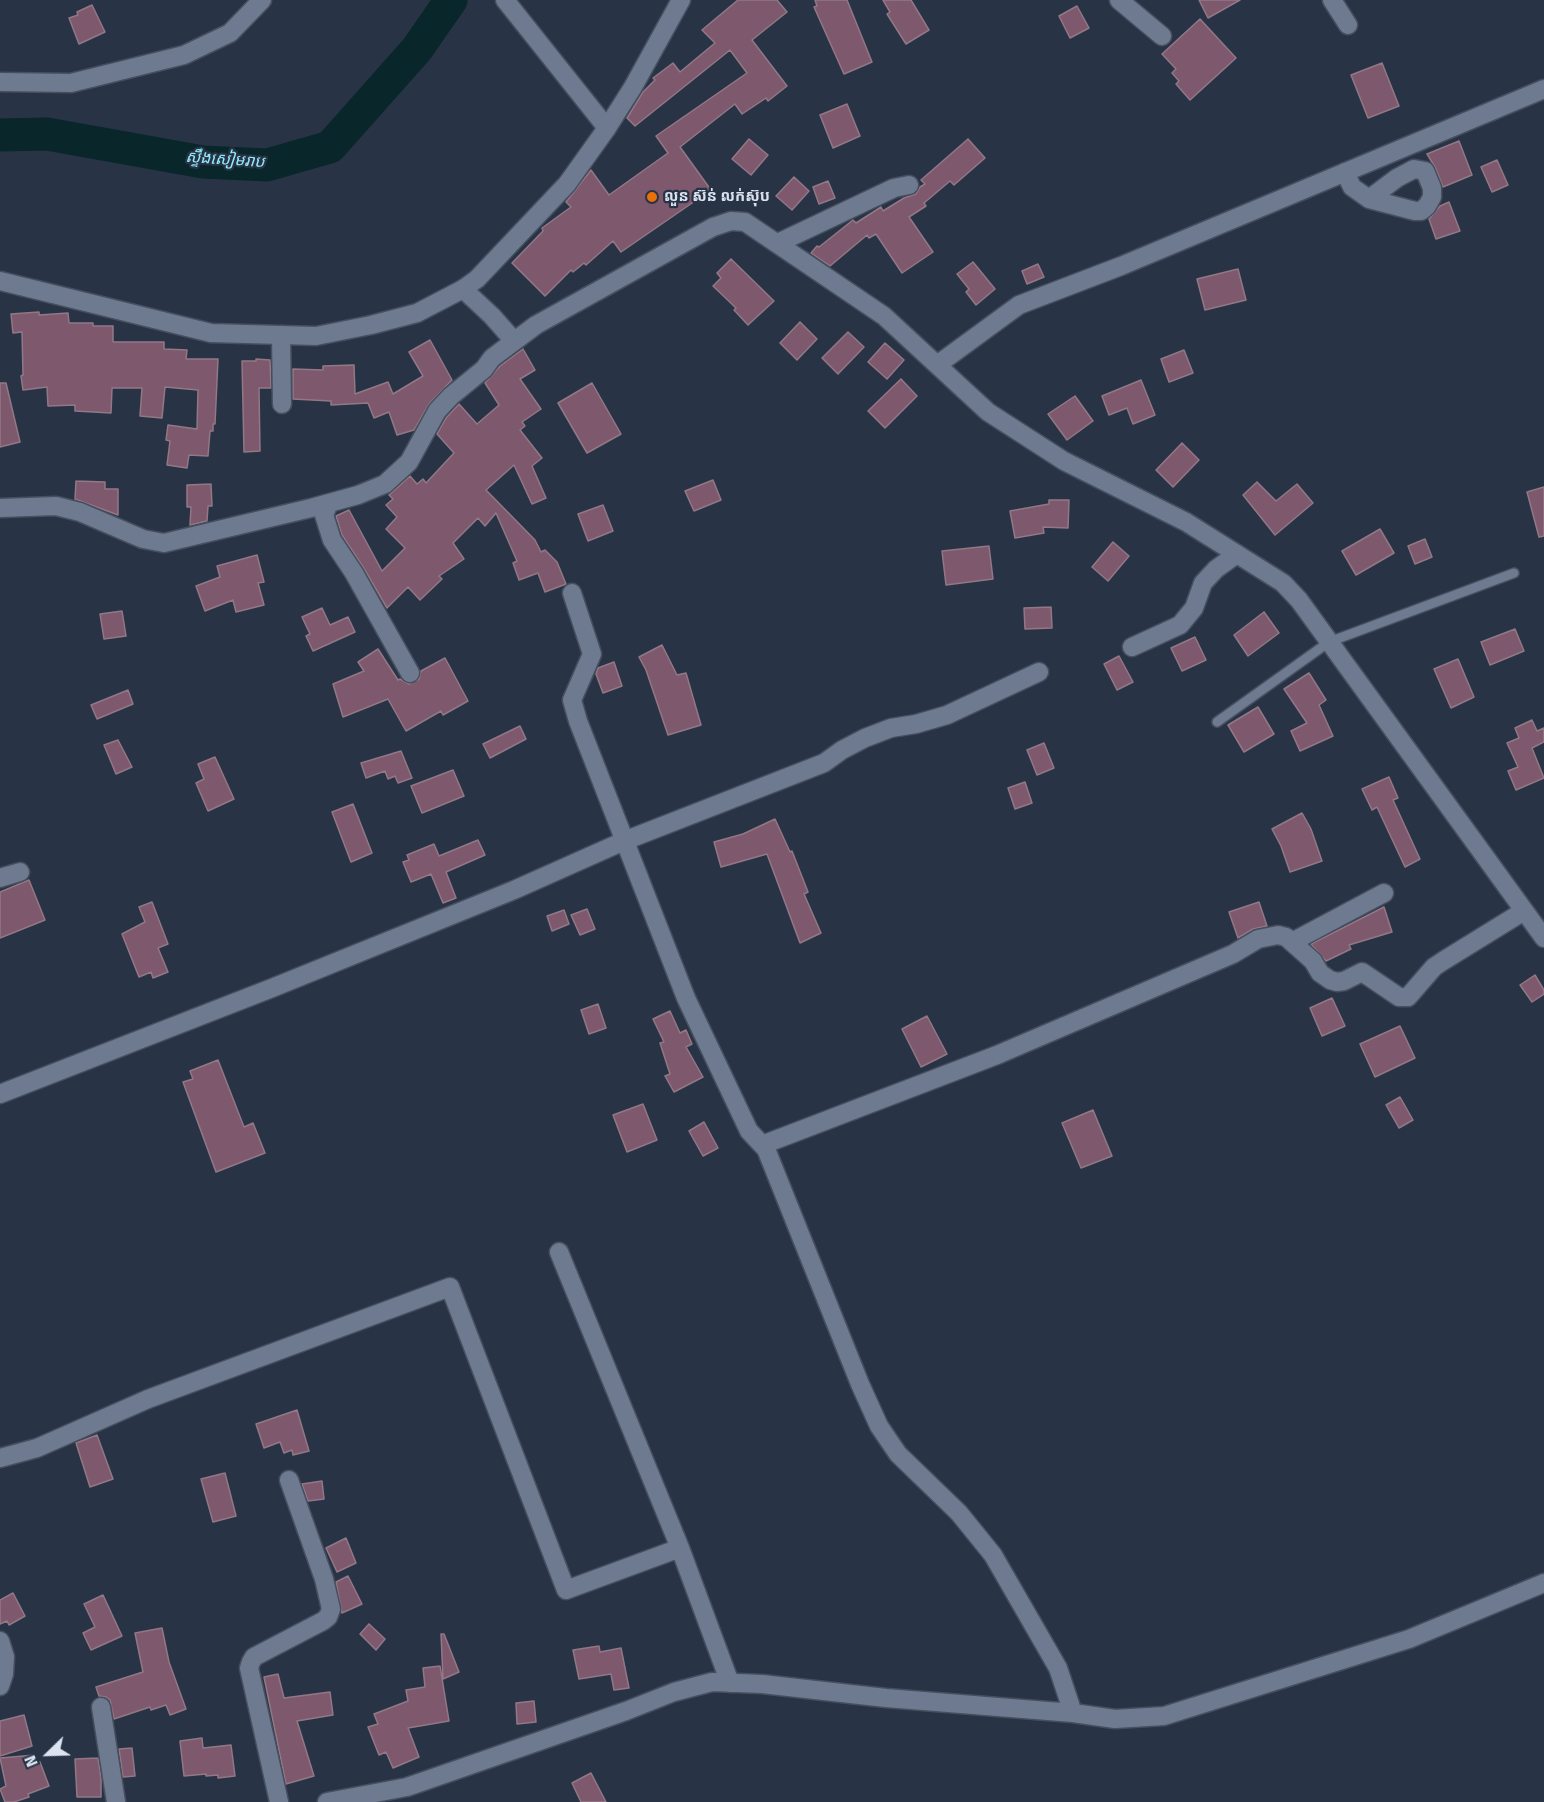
<!DOCTYPE html>
<meta charset="utf-8">
<style>
body{margin:0}
#map{position:relative;width:1544px;height:1802px;overflow:hidden;background:#283446;font-family:"Fira Sans",sans-serif}
canvas{display:block}
.north{position:absolute;left:18px;top:1724px;width:60px;height:60px;-webkit-text-stroke:4px #283446;paint-order:stroke;rotate:247deg;font-size:16px;font-weight:700;line-height:24px;text-align:center;color:#dde4f1}
.north::after{content:'';display:block;margin:auto;width:21px;height:27px;background:#dde4f1;clip-path:polygon(50% 0,100% 100%,50% 72%,0 100%)}
</style>
<div id="map">
<canvas width="1544" height="1802"></canvas>
<div class="north">N</div>
</div>
<script>
const context = document.querySelector('canvas').getContext('2d');
context.lineJoin = 'round';
function poly(rows) {
  const path = new Path2D();
  for (const r of rows) {
    path.moveTo(r[0], r[1]);
    for (let i = 2; i < r.length; i += 2) path.lineTo(r[i], r[i + 1]);
  }
  return path;
}
function stroke(path, color, width, dash) {
  context.strokeStyle = color;
  context.lineWidth = width;
  context.lineCap = dash ? 'butt' : 'round';
  context.setLineDash(dash || []);
  context.stroke(path);
}
function fillPath(path, color) {
  context.fillStyle = color;
  context.fill(path, 'evenodd');
}
function label(font, color, halo, rows, align = 'center') {
  context.font = font + ' "Fira Sans","Noto Sans Khmer",sans-serif';
  context.lineWidth = 4.5;
  context.setLineDash([]);
  context.textBaseline = 'middle';
  context.strokeStyle = halo;
  context.fillStyle = color;
  for (const [text, x, y, turn = 0] of rows) {
    context.save();
    context.translate(x, y);
    context.rotate((+turn || 0) * Math.PI / 180);
    context.textAlign = isNaN(turn) ? turn : align;
    if (halo) context.strokeText(text, 0, 0);
    context.fillText(text, 0, 0);
    context.restore();
  }
}
const river = poly([
 [0,135,47,134,203,162,267,165,330,147,417,49,451,0]
]);
const building = poly([
 [738,0,777,0,787,12,752,40,787,86,768,101,766,98,742,114,735,104,680,147,711,190,621,252,613,241,586,265,584,263,573,272,571,270,545,296,512,263,543,231,542,228,571,207,566,202,591,170,609,195,668,153,656,136,747,73,730,50,635,126,627,118,643,92,655,80,653,78,673,63,680,72,715,43,702,30,738,0],
 [815,0,847,0,872,62,844,74,814,7,817,6,815,0],
 [883,0,911,0,929,30,906,44,887,14,890,12,883,0],
 [1199,0,1240,0,1208,18,1199,0],
 [92,5,105,32,79,44,69,18,78,15,77,12,92,5],
 [1077,6,1089,28,1070,38,1059,16,1077,6],
 [1200,19,1236,58,1190,100,1176,84,1179,81,1172,73,1176,69,1162,54,1200,19],
 [1382,63,1399,106,1368,118,1351,75,1382,63],
 [847,104,860,136,833,148,820,115,847,104],
 [749,139,768,155,751,175,732,159,749,139],
 [968,139,985,158,954,185,950,181,924,203,926,206,909,217,933,252,902,273,876,234,869,238,867,235,830,266,811,253,817,246,819,247,853,220,856,223,881,207,883,211,904,198,916,194,920,187,925,184,921,180,968,139],
 [1459,141,1472,175,1443,187,1435,167,1427,154,1459,141],
 [1497,160,1508,185,1492,192,1481,167,1497,160],
 [794,177,809,191,792,210,776,196,794,177],
 [828,181,835,198,819,204,813,187,828,181],
 [1449,202,1460,231,1436,239,1429,219,1440,206,1449,202],
 [731,259,774,301,748,325,734,310,736,308,713,286,721,278,717,273,731,259],
 [973,262,995,289,976,305,966,292,969,289,957,274,973,262],
 [1038,264,1044,277,1027,284,1022,271,1038,264],
 [1238,269,1246,300,1205,310,1197,279,1238,269],
 [39,312,39,315,68,313,69,323,93,323,93,326,113,326,113,342,164,342,164,349,187,350,186,359,218,359,215,424,213,424,213,431,210,431,208,456,189,455,187,468,167,465,170,441,166,440,168,425,197,429,198,390,165,387,162,418,140,416,142,388,112,388,111,413,75,411,75,405,48,406,47,387,23,390,21,376,23,375,22,332,13,333,11,314,39,312],
 [800,322,817,339,797,360,780,343,800,322],
 [848,332,864,347,838,374,822,358,848,332],
 [430,340,452,380,429,404,414,430,397,435,389,412,374,418,368,403,331,405,331,401,293,399,293,369,323,370,323,366,354,365,355,394,388,382,393,394,423,376,409,352,430,340],
 [885,343,904,360,887,379,868,362,885,343],
 [523,349,535,370,520,379,541,409,522,422,525,426,520,430,542,458,532,466,546,498,532,504,514,465,486,490,535,540,541,552,545,550,557,562,566,584,545,592,538,573,519,580,513,563,517,561,496,513,485,526,478,518,453,543,464,559,439,576,442,579,420,600,408,587,387,608,363,567,342,535,336,516,349,510,382,571,405,548,386,529,397,517,386,505,393,499,389,495,410,476,417,484,423,479,426,483,454,453,437,434,446,418,459,404,477,424,499,405,485,383,500,366,523,349],
 [1184,350,1193,373,1169,382,1161,359,1184,350],
 [256,359,270,360,271,388,259,388,260,451,244,452,242,361,256,361,256,359],
 [901,379,917,396,885,428,868,411,901,379],
 [1141,380,1155,415,1133,424,1127,408,1109,415,1102,396,1141,380],
 [0,383,6,383,20,442,0,447,0,383],
 [592,383,621,434,587,453,558,403,592,383],
 [1075,396,1093,421,1067,440,1048,414,1075,396],
 [1182,443,1199,460,1173,487,1156,470,1182,443],
 [713,480,721,500,694,511,685,491,713,480],
 [76,481,105,482,105,489,118,489,118,515,75,499,76,481],
 [1257,482,1276,501,1297,484,1313,503,1275,535,1243,495,1257,482],
 [211,484,212,506,208,506,207,521,190,525,191,507,187,507,187,485,211,484],
 [1544,487,1544,536,1539,537,1527,492,1544,487],
 [1049,500,1069,500,1068,528,1043,527,1044,533,1015,538,1010,511,1049,504,1049,500],
 [603,505,613,531,588,541,578,514,603,505],
 [1380,529,1394,553,1356,575,1342,551,1380,529],
 [1425,539,1432,557,1415,564,1408,546,1425,539],
 [1113,542,1129,556,1108,581,1092,567,1113,542],
 [989,546,993,579,946,585,942,551,989,546],
 [257,555,264,582,258,583,264,605,236,612,233,600,205,611,196,586,220,577,217,566,257,555],
 [1051,607,1052,628,1025,629,1024,608,1051,607],
 [322,608,330,625,348,617,355,632,313,651,306,636,310,634,302,617,322,608],
 [122,611,126,636,104,639,100,614,122,611],
 [1264,612,1279,633,1248,656,1234,635,1264,612],
 [1515,629,1524,651,1490,665,1481,642,1515,629],
 [1195,637,1206,660,1182,671,1171,648,1195,637],
 [662,645,677,675,686,673,701,725,668,735,646,670,639,657,662,645],
 [378,649,398,680,400,679,409,684,419,679,421,671,445,658,468,701,443,715,441,711,406,731,388,699,343,717,333,684,364,671,358,662,378,649],
 [1119,656,1133,682,1117,690,1104,664,1119,656],
 [1458,659,1474,697,1451,708,1434,669,1458,659],
 [614,662,622,686,603,693,596,674,598,668,614,662],
 [1309,673,1326,700,1319,705,1333,736,1300,751,1291,731,1307,723,1284,689,1309,673],
 [128,690,133,704,97,719,91,705,128,690],
 [1258,707,1274,734,1244,752,1228,725,1258,707],
 [1532,720,1537,731,1544,728,1544,742,1532,748,1544,778,1516,790,1508,771,1518,767,1507,743,1519,738,1515,728,1532,720],
 [520,726,526,739,490,758,483,744,520,726],
 [118,740,132,767,116,774,104,745,118,740],
 [1044,743,1054,768,1037,775,1027,750,1044,743],
 [401,751,412,778,398,783,395,776,388,779,385,771,366,778,361,763,401,751],
 [215,757,234,799,208,811,196,783,204,779,198,764,215,757],
 [453,770,464,796,422,813,411,786,453,770],
 [1389,777,1398,798,1393,800,1420,859,1405,867,1377,807,1372,810,1362,789,1389,777],
 [1025,782,1032,803,1015,809,1008,788,1025,782],
 [353,804,372,853,351,862,332,812,353,804],
 [1302,813,1311,829,1322,861,1290,872,1281,846,1272,829,1302,813],
 [775,819,790,852,792,851,808,892,804,894,821,933,800,943,767,854,721,867,714,842,743,834,775,819],
 [478,840,485,855,446,872,456,898,443,903,431,874,411,882,403,862,409,860,407,855,434,844,439,856,478,840],
 [29,880,45,920,0,938,0,892,29,880],
 [152,902,168,944,158,948,168,972,153,978,151,972,139,977,122,934,145,922,139,907,152,902],
 [1259,902,1267,926,1253,929,1238,938,1229,912,1259,902],
 [1384,907,1392,932,1349,945,1351,949,1326,961,1311,944,1384,907],
 [587,909,595,929,580,935,571,915,587,909],
 [564,910,569,924,552,931,547,916,564,910],
 [1535,975,1544,990,1544,994,1532,1002,1520,985,1535,975],
 [1332,998,1345,1026,1322,1036,1310,1008,1332,998],
 [598,1004,606,1028,589,1034,581,1010,598,1004],
 [670,1011,680,1033,686,1030,692,1044,686,1047,703,1077,674,1092,665,1076,670,1074,660,1043,664,1042,653,1019,670,1011],
 [927,1016,947,1054,921,1067,902,1029,927,1016],
 [1400,1026,1415,1058,1375,1077,1360,1044,1400,1026],
 [218,1060,244,1127,253,1123,265,1153,216,1172,183,1082,193,1079,190,1071,218,1060],
 [1400,1097,1413,1120,1399,1128,1386,1105,1400,1097],
 [643,1104,657,1140,627,1152,613,1115,643,1104],
 [1093,1110,1112,1156,1081,1168,1062,1123,1093,1110],
 [704,1122,718,1148,703,1156,689,1131,704,1122],
 [297,1410,309,1451,293,1455,292,1450,284,1453,280,1442,264,1448,256,1424,297,1410],
 [97,1435,113,1479,90,1487,76,1443,97,1435],
 [225,1473,236,1516,213,1522,201,1479,225,1473],
 [322,1481,324,1499,308,1501,302,1484,322,1481],
 [346,1538,356,1563,337,1572,326,1548,346,1538],
 [348,1576,362,1604,342,1613,336,1582,348,1576],
 [13,1593,25,1616,9,1625,7,1621,0,1624,0,1600,13,1593],
 [103,1595,122,1636,91,1650,83,1633,95,1627,84,1604,103,1595],
 [369,1624,385,1639,376,1650,360,1634,369,1624],
 [162,1628,169,1662,186,1709,170,1715,166,1705,151,1710,150,1707,114,1719,110,1700,106,1697,99,1696,96,1687,143,1672,135,1633,162,1628],
 [441,1634,444,1634,459,1672,443,1679,441,1634],
 [599,1646,600,1652,621,1648,629,1688,614,1690,611,1674,579,1679,573,1650,599,1646],
 [440,1666,449,1721,408,1728,419,1757,393,1768,386,1752,379,1755,368,1727,378,1724,374,1714,408,1701,406,1690,425,1687,423,1668,440,1666],
 [278,1674,284,1698,330,1692,333,1715,297,1721,314,1776,286,1784,264,1677,278,1674],
 [534,1701,536,1722,517,1724,516,1703,534,1701],
 [24,1715,32,1746,0,1756,0,1721,24,1715],
 [202,1738,203,1748,231,1745,235,1776,218,1778,218,1775,206,1776,206,1774,184,1776,180,1741,202,1738],
 [132,1748,135,1776,123,1777,119,1749,132,1748],
 [35,1755,37,1764,40,1762,49,1786,28,1794,29,1797,14,1802,5,1802,0,1789,6,1786,0,1758,35,1755],
 [98,1758,101,1778,101,1797,77,1797,75,1759,98,1758],
 [591,1773,606,1802,581,1802,572,1783,591,1773]
]);
const lane = poly([
 [1217,722,1329,642,1514,573]
]);
const street = poly([
 [505,0,607,128],
 [1119,0,1162,36],
 [1332,0,1348,25],
 [0,82,71,83,184,55,230,33,262,0],
 [1345,172,1352,187,1369,199,1415,211,1421,211,1427,206,1432,197,1432,188,1425,171,1414,169,1397,178,1369,199],
 [778,243,894,188,909,185],
 [463,289,492,316,514,341],
 [281,335,282,404],
 [937,365,1019,305,1121,266,1544,89],
 [329,503,324,515,332,540,354,573,410,673],
 [0,508,56,506,80,512,143,539,164,543,311,508,358,495,385,484,409,462,437,411,451,396,484,369,492,358,536,325,713,227,731,221,745,222,884,316,988,412,1064,461,1186,522,1283,583,1299,600,1544,938],
 [572,593,592,654,572,700,578,721,686,998,749,1131,766,1149,860,1384,879,1426,898,1454,959,1513,993,1555,1058,1668,1073,1713],
 [1132,647,1180,625,1194,608,1203,583,1216,569,1237,554],
 [0,878,20,872],
 [1292,942,1384,893],
 [0,1094,272,988,514,890,624,841,824,763,842,750,865,738,891,728,916,724,947,715,1039,672],
 [762,1145,997,1055,1233,954,1258,939,1278,935,1286,937,1313,961,1320,973,1330,980,1337,982,1344,981,1362,972,1399,997,1408,997,1434,967,1443,961,1524,911],
 [559,1252,680,1548],
 [0,1458,37,1448,148,1399,450,1287,566,1590,680,1548,730,1683],
 [0,1641,5,1657,4,1674,0,1686],
 [101,1707,116,1802],
 [279,1802,249,1668,251,1662,254,1657,323,1621,328,1617,331,1609,324,1579,289,1480],
 [327,1802,407,1787,626,1711,674,1692,712,1682,762,1684,886,1698,1073,1713,1115,1719,1164,1716,1409,1639,1544,1583]
]);
const secondary = poly([
 [0,281,211,333,316,336,371,325,417,313,463,289,477,279,567,184,607,128,633,87,681,0]
]);
const markers = [
 [652,197,6,"#e8710a"]
];
const poiNames = [
 ["លួន ស៊ន់ លក់ស៊ុប",664,197]
];
const waterNames = [
 ["ស្ទឹងសៀមរាប",225,160,4]
];
stroke(river, '#09262a', 33);
fillPath(building, '#7e586c');
stroke(building, '#927886', 1.5);
stroke(lane, '#464f5f', 12);
stroke(street, '#464f5f', 21);
stroke(secondary, '#464f5f', 21);
stroke(lane, '#6d7a90', 9);
stroke(street, '#6d7a90', 18);
stroke(secondary, '#6d7a90', 18);
for (const [x, y, r, color] of markers) {
  const dot = new Path2D();
  dot.arc(x, y, r, 0, 2 * Math.PI);
  context.fillStyle = color;
  context.fill(dot);
  stroke(dot, '#283446', 2);
}
label('bold 15px', '#dde4f1', '#283446', poiNames, 'left');
label('italic 16px', '#91ebfa', '#283446', waterNames);
</script>
